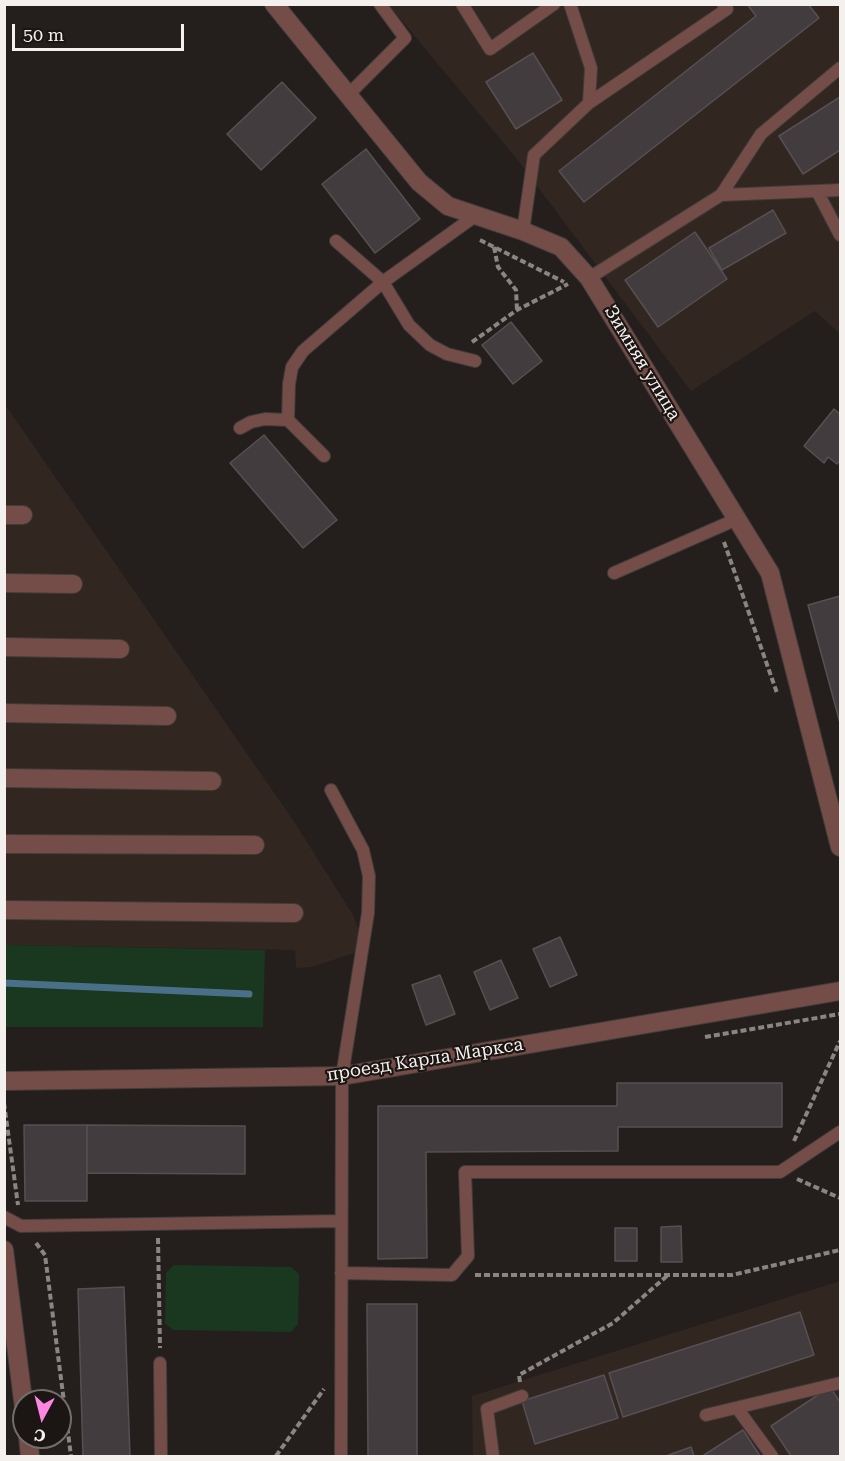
<!DOCTYPE html>
<meta charset="utf-8">
<style>
body{margin:0}
#map{position:relative;width:845px;height:1461px;overflow:hidden;background:#241f1c;font-family:"Roboto Serif",serif}
canvas{display:block}
.frame{position:absolute;inset:0;border:6px solid #f4f0ee;pointer-events:none}
.north{position:absolute;left:12px;top:1389px;width:60px;height:60px;box-sizing:border-box;background:#1b1613;border:2px solid #726d6b;border-radius:50%;rotate:187deg;font-size:16px;font-weight:700;line-height:24px;text-align:center;color:#f4f0ee}
.north::after{content:'';display:block;margin:auto;width:21px;height:27px;background:#fd86e2;clip-path:polygon(50% 0,100% 100%,50% 72%,0 100%)}
.scale{position:absolute;left:12px;top:24px;width:172px;height:27px;box-sizing:border-box;border:3px solid #f4f0ee;border-top:0;padding-left:8px;font-size:18px;line-height:21px;white-space:nowrap;color:#f4f0ee;-webkit-text-stroke:4px #1b1613;paint-order:stroke}
</style>
<div id="map">
<canvas width="845" height="1461"></canvas>
<div class="frame"></div>
<div class="north">С</div>
<div class="scale">50 m</div>
</div>
<script>
const context = document.querySelector('canvas').getContext('2d');
context.lineJoin = 'round';
function fillPath(path, color) {
  context.fillStyle = color;
  context.fill(path, 'evenodd');
}
function poly(rows) {
  const path = new Path2D();
  for (const r of rows) {
    path.moveTo(r[0], r[1]);
    for (let i = 2; i < r.length; i += 2) path.lineTo(r[i], r[i + 1]);
  }
  return path;
}
function stroke(path, color, width, dash) {
  context.strokeStyle = color;
  context.lineWidth = width;
  context.lineCap = dash ? 'butt' : 'round';
  context.setLineDash(dash || []);
  context.stroke(path);
}
function label(font, color, halo, rows, align = 'center') {
  context.font = font + ' "Roboto Serif",serif';
  context.lineWidth = 4.5;
  context.setLineDash([]);
  context.textBaseline = 'middle';
  context.strokeStyle = halo;
  context.fillStyle = color;
  for (const [text, x, y, turn = 0] of rows) {
    context.save();
    context.translate(x, y);
    context.rotate((+turn || 0) * Math.PI / 180);
    context.textAlign = isNaN(turn) ? turn : align;
    if (halo) context.strokeText(text, 0, 0);
    context.fillText(text, 0, 0);
    context.restore();
  }
}
const built = poly([
 [389,5,840,5,840,334,815,311,691,391,516,158],
 [4,403,295,823,353,915,366,949,312,967,296,968,295,950,5,945],
 [840,1281,840,1456,473,1456,472,1396]
]);
const green = poly([
 [5,945,265,950,263,1027,5,1027],
 [174,1265,291,1267,299,1274,298,1324,291,1332,173,1330,165,1323,166,1273]
]);
const stream = poly([
 [4,983,249,994]
]);
const building = poly([
 [747,4,808,4,819,18,584,202,559,171,756,16,747,4],
 [533,53,562,100,516,129,486,82,533,53],
 [282,82,316,118,261,170,227,134,282,82],
 [840,97,840,150,803,174,779,136,840,97],
 [366,149,420,219,375,253,322,184,366,149],
 [773,210,786,233,722,270,709,248,773,210],
 [695,232,727,279,658,327,625,280,695,232],
 [511,322,542,361,513,384,482,345,511,322],
 [834,409,840,414,840,460,837,464,828,457,824,463,804,446,834,409],
 [264,435,337,520,303,548,230,463,264,435],
 [840,596,840,723,808,605,840,596],
 [560,937,577,975,550,987,533,949,560,937],
 [501,960,518,998,490,1010,474,972,501,960],
 [440,975,455,1014,426,1025,412,985,440,975],
 [617,1083,782,1083,782,1127,618,1127,618,1151,426,1152,427,1258,378,1259,378,1106,617,1106,617,1083],
 [24,1125,87,1125,87,1201,25,1201,24,1125],
 [87,1125,245,1126,245,1174,87,1173,87,1125],
 [681,1226,682,1262,661,1262,661,1227,681,1226],
 [615,1228,637,1228,637,1261,615,1261,615,1228],
 [124,1287,130,1456,83,1456,78,1289,124,1287],
 [367,1304,417,1304,417,1456,368,1456,367,1304],
 [800,1312,814,1355,623,1417,609,1373,800,1312],
 [604,1375,618,1418,535,1444,522,1401,604,1375],
 [830,1387,840,1402,840,1456,791,1456,771,1426,830,1387],
 [743,1430,760,1456,705,1456,704,1455,743,1430],
 [691,1447,694,1456,666,1456,691,1447]
]);
const path = poly([
 [480,240,564,282],
 [494,247,498,267,516,290,517,310],
 [472,342,517,310,568,284],
 [724,542,777,693],
 [705,1037,840,1014],
 [4,1103,18,1205],
 [794,1141,840,1041],
 [797,1179,840,1198],
 [158,1238,160,1348],
 [36,1243,45,1255,71,1456],
 [475,1275,732,1275,840,1250],
 [520,1382,519,1375,613,1323,668,1275],
 [276,1456,324,1389]
]);
const service = poly([
 [462,4,490,49,554,4],
 [348,95,405,38,380,4],
 [589,103,727,9,723,4],
 [817,191,840,235],
 [721,195,761,134,840,68],
 [523,231,534,155,589,103,591,68,570,4],
 [336,241,383,282,409,325,430,345,447,354,475,361],
 [589,278,721,195,840,190],
 [288,420,289,384,292,367,303,351,383,282,475,216],
 [240,428,251,422,265,419,288,420,324,456],
 [614,573,737,519],
 [331,790,363,850,369,876,368,913,342,1076,341,1456],
 [4,1217,21,1226,341,1221],
 [341,1273,452,1275,468,1256,465,1172,780,1172,840,1132],
 [160,1363,161,1456],
 [737,1408,772,1456],
 [706,1415,840,1383],
 [493,1456,487,1409,522,1396]
]);
const minor = poly([
 [274,4,419,182,448,206,523,231,561,247,589,278,770,573,840,847],
 [4,515,23,515],
 [4,583,73,584],
 [4,647,120,649],
 [4,713,167,716],
 [4,778,212,781],
 [4,844,255,845],
 [4,910,294,913],
 [4,1081,342,1076,840,991],
 [4,1250,24,1408],
 [28,1437,30,1456]
]);
const streetNames = [
 ["Зимняя улица",642,363,59],
 ["проезд Карла Маркса",425,1060,-9]
];
fillPath(built, '#312620');
fillPath(green, '#19381f');
stroke(stream, '#496f89', 7);
fillPath(building, '#423c3f');
stroke(building, '#565053', 1.5);
stroke(service, '#413c39', 14);
stroke(minor, '#413c39', 20);
stroke(path, '#8a8583', 4, [6, 3]);
stroke(service, '#744d49', 12);
stroke(minor, '#744d49', 18);
label('18px', '#f4f0ee', '#1b1613', streetNames);
</script>
